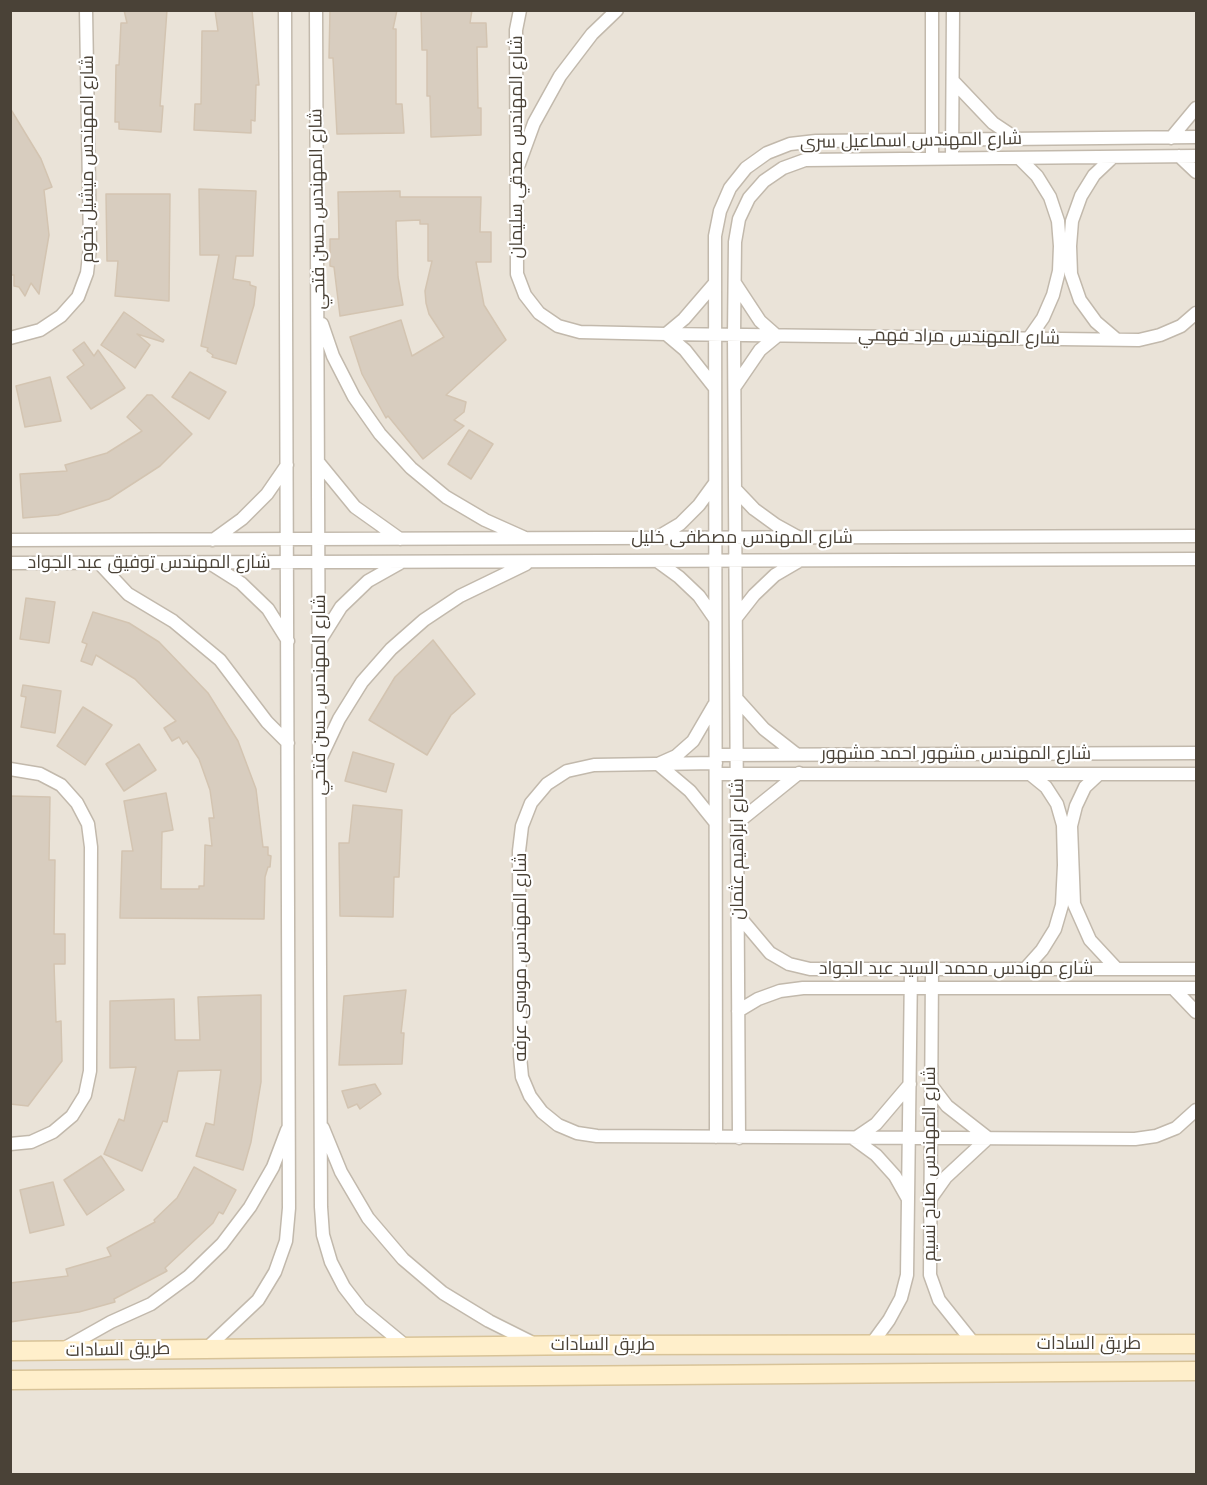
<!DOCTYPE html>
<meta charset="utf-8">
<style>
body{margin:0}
#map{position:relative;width:1207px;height:1485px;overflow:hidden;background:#f6f1ea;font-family:Helvetica,sans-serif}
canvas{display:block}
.frame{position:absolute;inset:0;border:12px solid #4a4237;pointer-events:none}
</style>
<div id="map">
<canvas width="1207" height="1485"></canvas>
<div class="frame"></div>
</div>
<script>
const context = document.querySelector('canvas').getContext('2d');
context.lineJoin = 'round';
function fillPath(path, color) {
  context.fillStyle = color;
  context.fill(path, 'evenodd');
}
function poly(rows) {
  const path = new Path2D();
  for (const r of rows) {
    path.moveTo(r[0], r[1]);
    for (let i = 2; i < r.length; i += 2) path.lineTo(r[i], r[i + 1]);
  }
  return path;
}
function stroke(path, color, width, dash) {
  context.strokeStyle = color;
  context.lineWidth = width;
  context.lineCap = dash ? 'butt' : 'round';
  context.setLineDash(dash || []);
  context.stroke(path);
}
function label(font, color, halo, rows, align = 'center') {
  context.font = font + ' Helvetica,Cairo,sans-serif';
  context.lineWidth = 4.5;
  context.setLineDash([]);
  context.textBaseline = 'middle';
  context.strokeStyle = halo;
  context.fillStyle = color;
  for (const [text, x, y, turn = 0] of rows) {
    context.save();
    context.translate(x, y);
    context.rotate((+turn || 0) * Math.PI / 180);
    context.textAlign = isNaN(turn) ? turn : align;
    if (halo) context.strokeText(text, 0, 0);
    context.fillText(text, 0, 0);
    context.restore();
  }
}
const residential = poly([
 [10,11,1196,11,1196,1474,11,1474]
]);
const building = poly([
 [124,10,167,10,160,106,163,106,161,132,119,129,119,122,115,122,116,65,119,65,121,23,127,23,124,10],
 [215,10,252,10,259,85,256,85,255,121,251,120,251,133,194,130,195,104,201,104,202,31,218,31,215,10],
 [330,10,397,10,393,29,396,29,396,104,402,104,404,133,337,134,333,58,329,58,330,10],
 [421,10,472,10,470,23,486,23,487,47,477,47,478,108,481,108,481,135,431,137,430,96,427,96,427,50,422,50,421,10],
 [10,108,41,159,52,187,44,190,49,235,39,294,31,283,25,296,19,287,14,286,14,275,10,275,10,108],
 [199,189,256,191,253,256,236,256,233,279,250,282,250,285,256,287,254,305,236,364,212,357,213,355,207,351,208,348,201,346,219,255,200,255,199,189],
 [400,191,400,197,481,197,480,232,491,232,491,262,476,262,484,305,506,340,446,395,466,402,464,412,454,420,464,426,423,459,388,416,386,418,362,374,350,337,401,320,412,356,444,337,429,314,426,303,425,291,432,261,428,261,428,224,420,224,420,220,396,221,398,277,403,305,340,316,334,267,330,266,330,239,339,239,338,192,400,191],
 [106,194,170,194,169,301,115,296,118,261,107,261,106,194],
 [124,312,164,340,163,342,137,334,150,345,135,368,101,345,124,312],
 [84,342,94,356,98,350,125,388,91,409,67,377,84,365,73,350,84,342],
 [190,372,226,392,209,419,172,397,190,372],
 [50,377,61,421,25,427,16,386,50,377],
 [147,395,152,395,192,434,160,466,109,499,58,515,23,518,20,474,67,471,65,465,107,453,142,431,127,417,147,395],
 [469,430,493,444,471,479,448,464,469,430],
 [26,598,55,602,49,643,20,639,26,598],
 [93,612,129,623,159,642,208,693,238,741,256,789,263,847,268,847,268,855,271,856,270,867,268,867,265,877,264,919,120,918,122,851,133,851,124,801,166,793,173,830,162,832,161,889,199,889,199,886,204,886,205,845,212,846,209,818,214,818,210,790,199,759,187,741,183,744,179,737,172,741,164,728,176,721,135,679,96,655,92,665,81,661,87,644,82,642,93,612],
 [433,640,475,694,451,715,427,755,369,720,395,677,433,640],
 [23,685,61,691,55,733,21,727,26,697,21,696,23,685],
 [83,707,112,725,85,765,57,746,83,707],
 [139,744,156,770,124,791,106,764,139,744],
 [353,752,394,764,386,792,345,781,353,752],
 [10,796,50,797,49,860,55,860,54,934,65,934,65,964,54,964,56,1022,61,1021,62,1061,28,1106,10,1104,10,796],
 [353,805,402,810,399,877,394,877,393,917,340,916,339,843,349,843,353,805],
 [406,990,401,1033,404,1033,402,1064,339,1065,344,996,406,990],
 [261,995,261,1082,251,1142,243,1170,196,1156,206,1123,214,1125,221,1070,178,1071,167,1122,163,1121,142,1171,104,1154,119,1119,124,1121,136,1067,110,1068,110,1001,174,999,175,1040,200,1040,198,997,261,995],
 [375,1084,381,1094,360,1109,357,1104,348,1108,342,1091,375,1084],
 [101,1156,124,1190,87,1215,64,1180,101,1156],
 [194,1167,236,1190,223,1214,219,1212,213,1223,165,1268,167,1271,114,1299,115,1302,79,1312,10,1322,10,1283,68,1276,66,1269,111,1256,107,1248,155,1222,154,1220,177,1198,194,1167],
 [53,1182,64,1225,30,1233,20,1190,53,1182]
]);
const street = poly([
 [316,10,321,1207,323,1235,331,1262,344,1287,361,1309,407,1347],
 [520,10,516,30,517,274,525,295,539,313,558,326,580,332,666,334,1139,340,1160,335,1181,326,1196,313],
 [953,81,993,123,1017,139],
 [1171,138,1196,108],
 [1179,156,1196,172],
 [1113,157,1094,175,1081,196,1072,221,1070,246,1071,274,1080,300,1096,322,1116,339],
 [932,158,932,10],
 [952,158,953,10],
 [1019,158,1037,176,1050,197,1058,221,1060,246,1059,271,1053,295,1043,318,1029,338],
 [519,164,534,123,560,76,592,34,617,10],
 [715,283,684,319,666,334,685,350,715,388],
 [735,283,760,321,777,336,760,350,736,385],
 [322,324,333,356,354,397,380,434,411,468,446,497,485,520,523,537],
 [10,338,40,330,61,316,78,297,87,273,90,247,86,10],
 [319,463,355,507,400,539],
 [735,489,754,509,776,525,796,536],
 [658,537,680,524,699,505,715,483],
 [10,540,1196,536],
 [213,540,242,519,267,494,287,465],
 [657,561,679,577,699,596,715,619],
 [10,563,1196,559],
 [99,563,128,594,173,621,220,660,267,722,288,743],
 [211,564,241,583,268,609,288,641],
 [736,618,754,595,775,575,799,561],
 [321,639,341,607,368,581,400,563],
 [737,699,764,729,796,754],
 [714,705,693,741,676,756,658,764,690,791,715,822],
 [322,755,339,719,362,682,391,649,424,620,460,596,526,564],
 [716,755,1196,753],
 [716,763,594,765,567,771,547,784,531,803,522,826,519,851,520,1056,522,1077,530,1096,542,1112,558,1125,577,1133,597,1136,1135,1139,1156,1136,1176,1128,1196,1110],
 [10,769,40,774,61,785,77,803,88,824,91,847,90,1071,85,1095,72,1116,53,1132,31,1142,10,1144],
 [716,774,1196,774],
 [1099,774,1085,787,1076,806,1071,826,1074,904,1090,940,1117,969],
 [737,823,799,773],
 [738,915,770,953,789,964,810,969,1196,969],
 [932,969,930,1275,939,1300,975,1345],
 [1025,969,1042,950,1055,929,1062,905,1064,865,1063,825,1057,804,1046,787,1030,774],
 [1173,988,1196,1012],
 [738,1011,758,999,780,991,803,988,1196,988],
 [323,1128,341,1172,368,1218,403,1259,443,1293,489,1321,535,1344],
 [716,1137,715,236,720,211,730,188,746,168,767,153,790,144,816,141,1196,137],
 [739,1138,734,335,735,242,739,219,749,198,764,181,783,168,805,160,1196,156],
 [908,1199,895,1176,876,1155,854,1139,876,1124,910,1084],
 [929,1201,946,1177,988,1138,947,1106,931,1085],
 [870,1346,889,1320,901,1298,907,1275,911,969],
 [63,1349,111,1322,151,1304,189,1276,222,1244,250,1207,273,1167,287,1130],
 [206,1349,258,1300,275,1272,286,1241,289,1208,285,10]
]);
const secondary = poly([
 [10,1351,593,1345,1196,1344],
 [10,1380,1196,1371]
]);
const streetNames = [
 ["شارع المهندس اسماعيل سرى",911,141,-1],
 ["شارع المهندس صدقي سليمان",517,147,-90],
 ["شارع المهندس ميشيل بخوم",88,159,-90],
 ["شارع المهندس حسن فتحي",318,209,-91],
 ["شارع المهندس مراد فهمي",959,337,1],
 ["شارع المهندس مصطفى خليل",742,538],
 ["شارع المهندس توفيق عبد الجواد",149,563],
 ["شارع المهندس حسن فتحي",320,695,-90],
 ["شارع المهندس مشهور احمد مشهور",956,754],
 ["شارع ابراهيم عثمان",738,849,-90],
 ["شارع المهندس موسى عرفه",521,957,-90],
 ["شارع مهندس محمد السيد عبد الجواد",956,969],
 ["شارع المهندس صلاح نسيم",930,1164,-90],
 ["طريق السادات",1089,1344],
 ["طريق السادات",603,1345],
 ["طريق السادات",118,1350,-1]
];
fillPath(residential, '#eae3d8');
fillPath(building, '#d8cdbf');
stroke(building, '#d3c4b1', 1.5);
stroke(street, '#c2b9ac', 15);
stroke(secondary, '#d8c398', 21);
stroke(street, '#fff', 12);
stroke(secondary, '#ffefcb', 18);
label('18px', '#4a4237', '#fff', streetNames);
</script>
